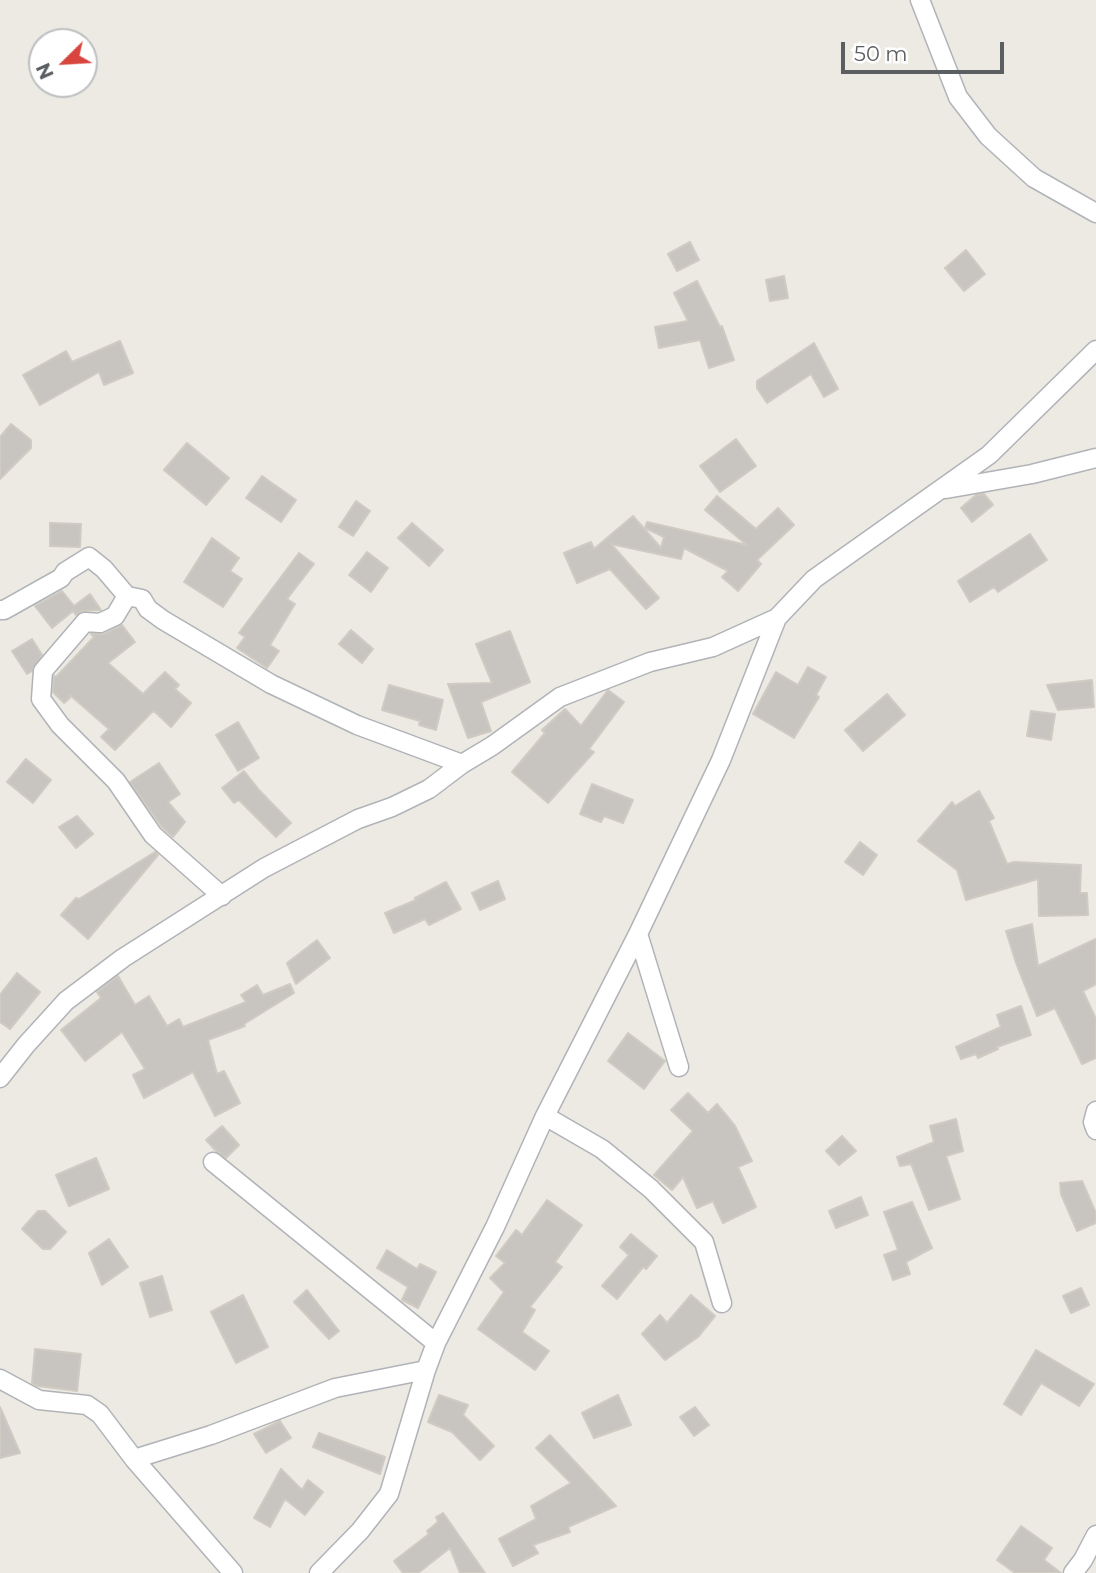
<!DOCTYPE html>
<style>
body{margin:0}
#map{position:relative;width:1096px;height:1573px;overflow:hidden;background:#eceae3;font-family:Montserrat,sans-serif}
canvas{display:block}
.north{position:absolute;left:28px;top:28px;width:70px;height:70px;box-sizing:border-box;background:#fff;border:2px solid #bdbfc0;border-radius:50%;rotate:246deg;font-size:19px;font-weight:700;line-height:28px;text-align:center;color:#5b5f62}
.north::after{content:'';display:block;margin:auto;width:24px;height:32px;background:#d8443e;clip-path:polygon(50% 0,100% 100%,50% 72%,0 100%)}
.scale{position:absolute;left:841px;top:42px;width:163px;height:32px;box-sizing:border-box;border:4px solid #5b5f62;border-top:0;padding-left:9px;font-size:21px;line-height:24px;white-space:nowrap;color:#5b5f62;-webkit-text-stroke:5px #fff;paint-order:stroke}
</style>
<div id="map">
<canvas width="1096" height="1573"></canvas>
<div class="north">N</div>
<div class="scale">50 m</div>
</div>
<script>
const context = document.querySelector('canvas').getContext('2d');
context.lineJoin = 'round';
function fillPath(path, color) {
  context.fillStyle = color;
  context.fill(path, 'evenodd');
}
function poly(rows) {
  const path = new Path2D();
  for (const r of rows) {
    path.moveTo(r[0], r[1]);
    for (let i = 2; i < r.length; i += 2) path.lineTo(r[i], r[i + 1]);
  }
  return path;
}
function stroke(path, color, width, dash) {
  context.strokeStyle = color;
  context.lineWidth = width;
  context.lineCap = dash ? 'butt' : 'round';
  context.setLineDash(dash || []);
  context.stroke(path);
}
const building = poly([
 [690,242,699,260,677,271,668,254,690,242],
 [966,250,985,274,964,291,945,268,966,250],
 [784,276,788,298,770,301,766,280,784,276],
 [697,281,720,327,722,326,734,360,709,368,700,340,659,348,655,327,688,321,674,293,697,281],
 [120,341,133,373,104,385,99,372,40,405,23,375,66,351,72,362,120,341],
 [814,343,838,389,824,397,811,374,767,403,757,388,757,381,814,343],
 [11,424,31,440,31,448,0,479,0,437,11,424],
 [736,439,756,466,720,492,700,466,736,439],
 [187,443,229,478,206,505,164,470,187,443],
 [262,476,296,500,281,522,246,498,262,476],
 [984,494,993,505,972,522,961,508,976,495,984,494],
 [717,496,756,529,778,508,794,525,757,560,761,564,738,591,722,577,728,571,684,548,681,559,611,544,659,598,646,609,610,569,577,583,564,553,591,542,594,549,633,516,661,548,664,537,645,528,647,522,747,545,705,510,717,496],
 [356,501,370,511,353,536,339,527,356,501],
 [50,523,81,524,80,547,50,546,50,523],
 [412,523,443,550,429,566,398,538,412,523],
 [1030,534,1047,560,998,592,994,587,970,602,958,581,1030,534],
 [212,538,239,558,230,571,242,579,223,607,184,582,212,538],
 [367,552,388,568,371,592,349,575,367,552],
 [299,553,314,564,287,599,295,604,270,645,279,651,267,668,237,648,245,637,239,633,299,553],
 [62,591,74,606,90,594,101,610,81,611,76,615,73,611,52,628,35,606,62,591],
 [122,625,135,642,108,663,143,694,165,672,179,685,175,689,191,703,171,727,154,711,152,712,115,750,101,737,109,729,70,695,70,698,64,703,53,692,54,676,56,677,94,637,91,634,104,634,122,625],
 [351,630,373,649,362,663,339,644,351,630],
 [510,631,530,682,481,702,491,731,468,738,448,684,492,683,476,644,510,631],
 [32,639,42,655,32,671,27,674,12,651,32,639],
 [808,667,826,677,816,695,819,697,794,738,753,714,776,672,798,685,808,667],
 [1092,680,1094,707,1058,710,1047,685,1092,680],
 [389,685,443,700,436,730,419,725,420,721,382,710,389,685],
 [608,690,624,702,589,749,594,752,548,803,512,772,545,733,542,730,565,709,581,726,608,690],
 [887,694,905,715,863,751,845,730,887,694],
 [1031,711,1055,714,1051,740,1027,736,1031,711],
 [238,722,259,758,238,771,216,735,238,722],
 [26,759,51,780,33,803,7,782,26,759],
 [159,763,180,794,168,802,185,822,173,837,162,827,130,782,159,763],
 [244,771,260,791,291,823,276,837,239,800,234,803,222,788,244,771],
 [592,784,633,800,623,823,604,816,601,822,580,814,592,784],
 [979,791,994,818,989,821,1007,864,1014,862,1081,865,1080,893,1087,893,1088,915,1039,916,1038,879,966,900,957,870,918,841,952,802,955,806,979,791],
 [77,816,93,834,76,848,59,827,77,816],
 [860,842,877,855,863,875,845,862,860,842],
 [155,852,158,855,88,939,61,915,76,898,79,899,155,852],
 [498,881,505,899,480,910,472,893,498,881],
 [446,882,461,909,429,925,425,919,394,933,385,913,416,900,415,898,446,882],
 [1032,924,1038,966,1096,939,1096,984,1083,991,1096,1019,1096,1058,1082,1064,1055,1008,1037,1016,1016,963,1006,931,1032,924],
 [317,940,330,958,296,984,287,963,317,940],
 [17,973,40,992,10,1029,0,1022,0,995,17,973],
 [118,976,135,1005,149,996,167,1026,179,1019,183,1027,246,1002,241,995,257,985,263,995,290,984,294,993,244,1024,245,1026,208,1040,217,1074,224,1071,240,1103,215,1116,193,1072,144,1098,133,1075,145,1069,122,1032,85,1061,61,1030,101,998,97,992,118,976],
 [1021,1006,1031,1035,997,1047,998,1049,978,1058,976,1054,961,1059,956,1047,1001,1027,997,1015,1021,1006],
 [628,1033,665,1061,644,1089,608,1061,628,1033],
 [688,1093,708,1113,717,1104,735,1126,752,1161,738,1167,756,1207,723,1223,713,1201,697,1208,683,1177,672,1190,654,1175,693,1131,671,1110,688,1093],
 [956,1119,963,1151,946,1156,960,1199,929,1210,911,1164,900,1166,897,1157,934,1142,930,1126,956,1119],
 [222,1126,239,1145,226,1158,216,1151,206,1140,222,1126],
 [842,1136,856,1151,839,1165,826,1151,842,1136],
 [96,1158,109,1189,69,1206,56,1175,96,1158],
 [1082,1181,1096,1213,1096,1223,1077,1231,1061,1194,1060,1183,1082,1181],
 [861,1197,868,1215,836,1228,829,1211,861,1197],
 [547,1200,582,1225,555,1262,562,1267,530,1307,535,1310,522,1332,549,1351,535,1370,478,1329,504,1292,490,1278,505,1263,496,1256,516,1230,522,1235,547,1200],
 [912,1202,932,1248,906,1262,910,1274,893,1280,884,1255,898,1250,884,1212,912,1202],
 [38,1211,45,1211,66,1232,50,1249,43,1249,22,1229,38,1211],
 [631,1234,657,1256,646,1269,643,1267,617,1299,602,1286,629,1255,620,1247,631,1234],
 [109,1239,128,1267,102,1285,89,1253,109,1239],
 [387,1250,417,1269,420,1264,436,1272,418,1308,402,1300,408,1287,377,1268,387,1250],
 [162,1276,172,1310,150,1317,140,1283,162,1276],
 [1081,1288,1089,1305,1071,1313,1063,1296,1081,1288],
 [307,1290,339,1331,329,1339,294,1302,307,1290],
 [243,1295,268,1347,236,1363,211,1312,243,1295],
 [691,1295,715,1316,698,1337,665,1360,642,1334,660,1315,667,1323,691,1295],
 [35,1349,81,1354,77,1391,38,1386,32,1383,35,1349],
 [1036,1350,1094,1384,1079,1406,1041,1383,1021,1415,1004,1404,1036,1350],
 [439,1395,468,1405,463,1415,494,1446,480,1460,452,1432,428,1422,439,1395],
 [618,1395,631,1425,594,1438,582,1413,618,1395],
 [0,1407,20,1453,0,1458,0,1407],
 [695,1407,709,1425,694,1436,680,1417,695,1407],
 [280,1421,291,1438,266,1453,254,1434,280,1421],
 [319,1433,385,1457,380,1474,313,1447,319,1433],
 [550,1435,616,1506,568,1527,570,1532,533,1545,538,1553,513,1566,499,1539,536,1519,531,1506,571,1483,536,1448,550,1435],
 [281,1469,302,1490,308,1480,323,1492,305,1515,285,1499,270,1527,254,1518,281,1469],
 [443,1513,446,1517,485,1573,460,1573,450,1548,418,1573,403,1573,394,1561,429,1534,427,1531,438,1522,436,1517,443,1513],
 [1021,1526,1052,1548,1044,1560,1061,1573,1015,1573,997,1560,1021,1526]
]);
const minor = poly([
 [920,0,958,97,988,136,1034,178,1096,213],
 [946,489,1032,474,1096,458],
 [127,596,115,616,100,623,85,622,43,671,41,699,60,725,116,781,153,835,222,896],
 [0,610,4,610,61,578,65,572,89,557,104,569,127,596,142,599,148,609,163,620,271,684,357,725,462,764],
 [638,934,679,1067],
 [0,1078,26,1045,66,1001,123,958,264,868,358,819,392,807,429,789,462,764,492,746,560,697,650,662,713,647,777,618,814,579,989,455,1096,350],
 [1096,1111,1093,1122,1096,1130],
 [545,1116,602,1149,651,1189,704,1242,722,1303],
 [213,1162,436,1343],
 [0,1379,39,1400,87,1405,100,1414,134,1459,233,1573],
 [134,1459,211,1435,335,1388,426,1370],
 [319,1573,360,1531,389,1494,426,1370,436,1343,495,1227,545,1116,638,934,721,760,777,618],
 [1073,1573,1083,1560,1096,1535]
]);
fillPath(building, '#c8c5c0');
stroke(building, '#d0cbc2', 2);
stroke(minor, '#b0b3b7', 21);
stroke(minor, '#fff', 18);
</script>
